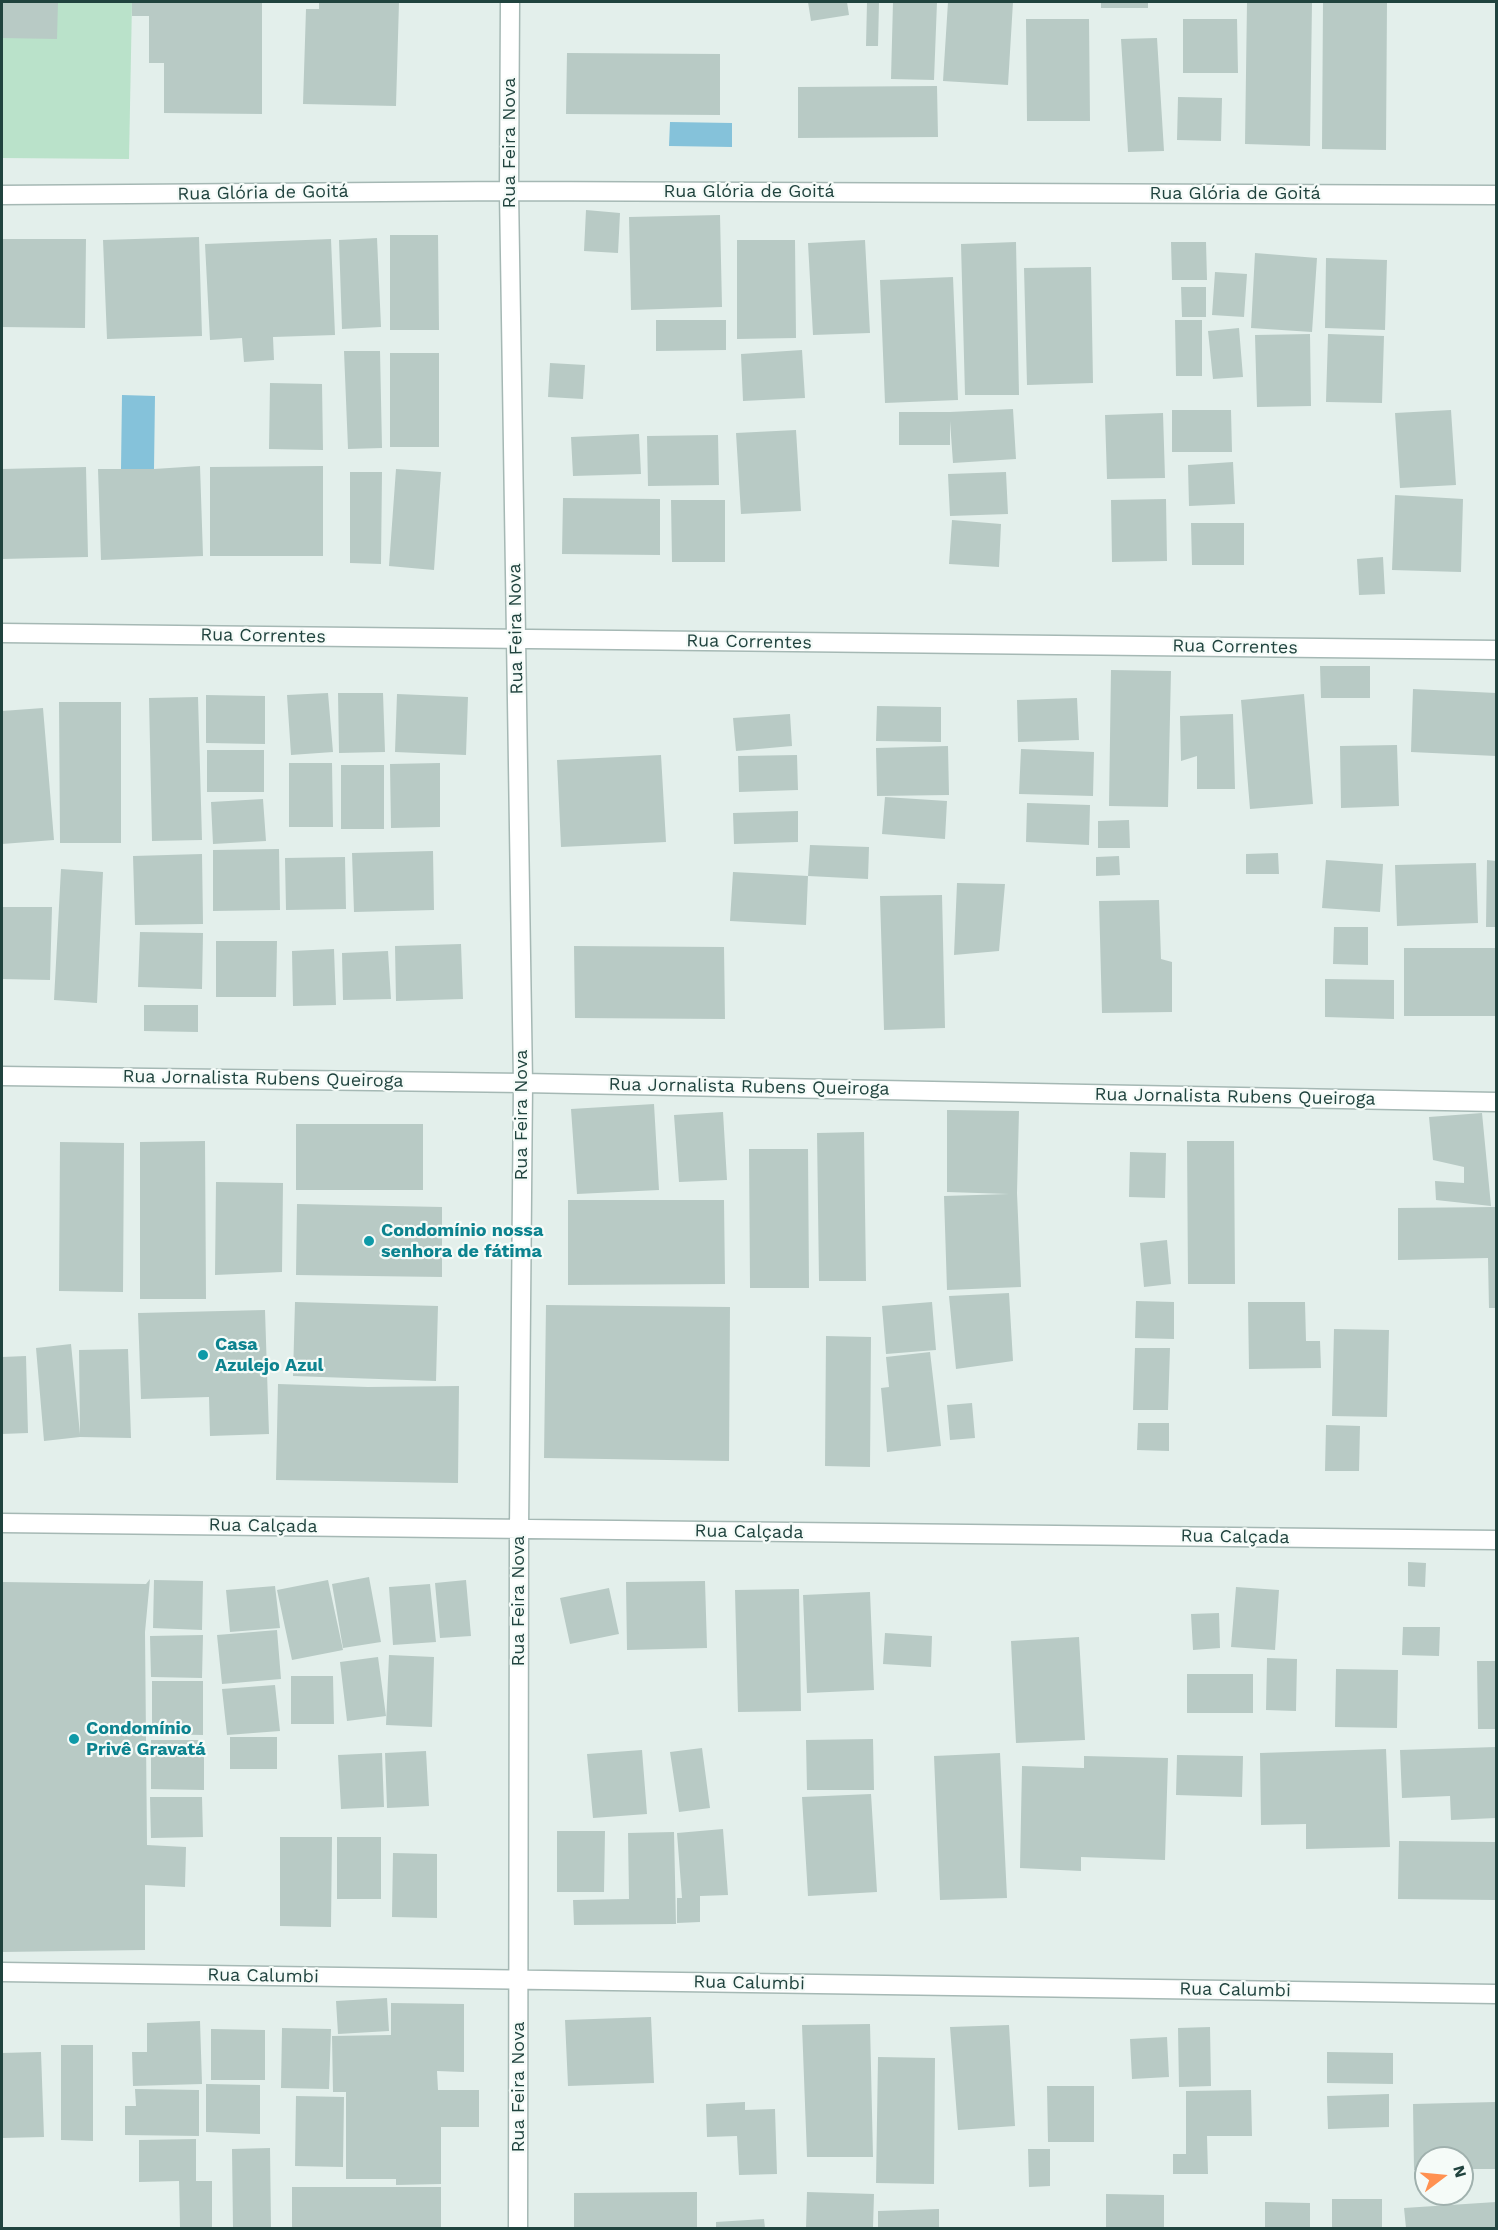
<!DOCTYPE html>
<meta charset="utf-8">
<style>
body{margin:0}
#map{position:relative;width:1498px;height:2230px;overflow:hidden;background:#e3efeb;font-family:"Work Sans",sans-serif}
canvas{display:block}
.frame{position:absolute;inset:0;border:3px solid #20433e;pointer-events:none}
.north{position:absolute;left:1414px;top:2146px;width:60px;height:60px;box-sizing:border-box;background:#f5fbf8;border:2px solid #a0b1ae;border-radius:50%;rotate:74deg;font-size:16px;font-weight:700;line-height:24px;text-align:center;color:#20433e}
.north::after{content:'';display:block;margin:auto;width:21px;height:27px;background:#ff9151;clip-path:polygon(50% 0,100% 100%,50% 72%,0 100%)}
</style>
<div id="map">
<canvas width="1498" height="2230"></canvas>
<div class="frame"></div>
<div class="north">N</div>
</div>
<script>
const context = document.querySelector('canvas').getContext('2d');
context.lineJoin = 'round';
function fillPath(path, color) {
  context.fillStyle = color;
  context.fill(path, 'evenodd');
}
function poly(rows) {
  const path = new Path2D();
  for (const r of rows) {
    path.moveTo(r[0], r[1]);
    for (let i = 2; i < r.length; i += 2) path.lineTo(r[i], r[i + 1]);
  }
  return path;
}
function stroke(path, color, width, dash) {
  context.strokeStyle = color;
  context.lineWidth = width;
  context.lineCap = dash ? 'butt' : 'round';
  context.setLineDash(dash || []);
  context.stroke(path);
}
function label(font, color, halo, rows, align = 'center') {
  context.font = font + ' "Work Sans",sans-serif';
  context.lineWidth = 4.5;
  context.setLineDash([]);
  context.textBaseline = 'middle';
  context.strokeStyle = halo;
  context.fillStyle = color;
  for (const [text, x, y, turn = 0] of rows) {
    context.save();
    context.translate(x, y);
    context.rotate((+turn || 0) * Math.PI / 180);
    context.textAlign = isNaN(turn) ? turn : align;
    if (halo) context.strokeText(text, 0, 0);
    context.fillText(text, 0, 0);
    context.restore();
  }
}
const green = poly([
 [2,2,132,2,129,159,2,158]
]);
const water = poly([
 [670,122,732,123,732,147,669,146],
 [122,395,155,396,154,469,121,469]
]);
const building = poly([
 [2,2,58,2,57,39,2,38],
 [132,2,262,2,262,114,164,113,164,63,149,63,149,16,132,16],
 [319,2,399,2,396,106,303,104,306,9,319,9],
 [808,2,847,2,849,15,811,21],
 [867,2,879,2,878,46,866,46],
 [893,2,937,2,934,80,891,79],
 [948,2,1013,2,1008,85,943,81],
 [1101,2,1148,2,1148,8,1101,8],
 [1247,2,1312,2,1310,146,1245,144],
 [1323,2,1387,2,1386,150,1322,149],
 [1026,19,1089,19,1090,121,1027,121],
 [1183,19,1237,19,1238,73,1183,73],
 [1157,38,1164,151,1128,152,1121,39],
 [567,53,720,54,720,115,566,114],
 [937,86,938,137,798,138,798,87],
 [1178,97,1222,98,1221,141,1177,140],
 [586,210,620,213,618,253,584,251],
 [720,215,722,307,631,310,629,217],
 [390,235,438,235,439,330,390,330],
 [199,237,202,336,107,339,103,240],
 [377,238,381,327,342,329,339,240],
 [2,239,86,239,85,328,2,327],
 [331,239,335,335,273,337,274,360,244,362,242,338,210,340,205,244],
 [737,240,795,240,796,338,737,339],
 [865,240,870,333,813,335,808,243],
 [1016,242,1019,395,965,395,961,244],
 [1171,242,1206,242,1207,280,1172,280],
 [1255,253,1317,258,1312,332,1251,328],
 [1326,258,1387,260,1385,330,1325,328],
 [1091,267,1093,383,1027,385,1024,268],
 [1215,272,1247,274,1244,317,1212,315],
 [953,277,958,400,885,403,880,280],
 [1181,287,1206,287,1206,317,1182,317],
 [656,320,726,320,726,350,656,351],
 [1175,320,1202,320,1202,376,1176,376],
 [1239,328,1243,377,1213,379,1208,331],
 [1310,334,1311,406,1257,407,1255,335],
 [1328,334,1384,336,1382,403,1326,402],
 [802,350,805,398,743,401,741,354],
 [344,351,380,351,382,448,348,449],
 [390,353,439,353,439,447,390,447],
 [550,363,585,365,583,399,548,397],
 [270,383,322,384,323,450,269,449],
 [1013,409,1016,459,953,463,950,421,950,445,899,445,899,412,950,412],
 [1172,410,1231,410,1232,452,1172,452],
 [1451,410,1456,485,1400,488,1395,413],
 [1163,413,1165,478,1107,479,1105,415],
 [796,430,801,511,741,514,736,433],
 [639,434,641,474,573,476,571,437],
 [718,435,719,485,648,486,647,436],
 [1233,462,1235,504,1189,506,1188,465],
 [200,466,203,556,101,560,98,469,154,469],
 [323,466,323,556,210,556,210,467],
 [86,467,88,557,2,559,2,469],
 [396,469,441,472,434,570,389,566],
 [350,472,382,472,381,564,350,563],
 [1006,472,1008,514,950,516,948,474],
 [1395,495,1463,499,1461,572,1392,570],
 [563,498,660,499,660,555,562,554],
 [1166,499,1167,561,1112,562,1111,500],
 [671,500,725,500,725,562,672,562],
 [952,520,1001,524,999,567,949,564],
 [1191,523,1244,523,1244,565,1192,565],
 [1383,557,1385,594,1359,595,1357,559],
 [1320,666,1370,666,1370,698,1321,698],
 [1111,670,1171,671,1168,807,1109,806],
 [1413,689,1496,693,1496,756,1411,752],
 [328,693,333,752,291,755,287,695],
 [338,693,383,693,385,752,339,753],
 [397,694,468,697,466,755,395,752],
 [1304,694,1313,804,1250,809,1241,700],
 [206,695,265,696,265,744,206,743],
 [198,697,202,840,152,841,149,698],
 [1077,698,1079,740,1018,742,1017,700],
 [59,702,121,702,121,843,60,843],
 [877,706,941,707,941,742,876,741],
 [43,708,54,840,2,844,2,711],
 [790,714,792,746,736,751,733,718],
 [1233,714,1235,789,1197,789,1197,756,1181,761,1180,716],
 [1397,745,1399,806,1341,808,1340,746],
 [948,746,949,795,877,796,876,748],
 [1021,749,1094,752,1093,796,1019,794],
 [207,750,264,750,264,792,207,792],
 [661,755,666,842,561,847,557,760],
 [797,755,798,790,739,792,738,756],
 [289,763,332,763,333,827,289,827],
 [440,763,440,827,391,828,390,764],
 [341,765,384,765,384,829,341,829],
 [885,797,947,801,945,839,882,834],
 [263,799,266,841,213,844,211,802],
 [1027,803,1090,805,1089,845,1026,842],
 [798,811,798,842,734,844,733,813],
 [1129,820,1130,848,1098,848,1098,821],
 [810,845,869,847,868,879,808,876],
 [279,849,280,910,213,911,213,850],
 [433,851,434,910,354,912,352,853],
 [1278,853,1279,874,1246,874,1246,854],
 [202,854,203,924,135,925,133,856],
 [1119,856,1120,875,1096,876,1096,857],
 [345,857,346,909,286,910,285,858],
 [1326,860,1383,864,1380,912,1322,908],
 [1487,860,1496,861,1496,927,1486,927],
 [1476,863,1478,923,1397,926,1395,865],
 [61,869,103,872,97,1003,54,1000],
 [733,872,808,876,806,925,730,921],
 [957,883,1005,884,999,951,954,955],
 [942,895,945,1028,884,1030,880,896],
 [1159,900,1161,959,1172,962,1172,1012,1102,1013,1099,901],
 [2,907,52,907,50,980,2,979],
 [1334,927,1368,927,1368,965,1333,964],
 [140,932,203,933,202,989,138,987],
 [216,941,277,941,276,997,216,997],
 [461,944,463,999,396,1001,395,946],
 [574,946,724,947,725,1019,575,1018],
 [1404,948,1496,948,1496,1016,1404,1016],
 [334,949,336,1005,293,1006,292,951],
 [388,951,391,999,343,1000,342,953],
 [1325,979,1394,980,1394,1019,1325,1017],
 [144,1005,198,1005,198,1032,144,1031],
 [654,1104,659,1190,577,1194,571,1109],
 [947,1110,1019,1111,1017,1193,1021,1287,947,1290,944,1196,1009,1194,947,1192],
 [723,1112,727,1180,679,1182,674,1115],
 [1482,1113,1491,1206,1436,1200,1435,1181,1464,1183,1464,1167,1433,1160,1429,1117],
 [296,1124,423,1124,423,1190,296,1190],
 [864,1132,866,1281,819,1281,817,1133],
 [205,1141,206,1299,140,1299,140,1142],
 [1187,1141,1234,1141,1235,1284,1188,1284],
 [60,1142,124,1143,123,1292,59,1291],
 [749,1149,808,1149,809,1288,750,1288],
 [1130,1152,1166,1153,1165,1198,1129,1197],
 [216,1182,283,1183,282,1272,215,1275],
 [568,1200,724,1200,725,1284,568,1285],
 [297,1204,442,1207,442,1277,296,1275],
 [1496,1207,1496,1308,1489,1308,1488,1258,1398,1260,1398,1208],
 [1167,1240,1171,1284,1144,1287,1140,1243],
 [1009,1293,1013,1361,956,1369,949,1296],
 [1136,1301,1174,1302,1174,1339,1135,1338],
 [295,1302,438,1306,436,1381,293,1376],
 [932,1302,936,1350,886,1354,882,1306],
 [1248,1302,1305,1302,1306,1341,1320,1341,1321,1368,1249,1369],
 [546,1305,730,1307,729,1461,544,1458],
 [265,1310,269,1434,210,1436,209,1397,141,1399,138,1313],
 [1334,1329,1389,1330,1387,1417,1332,1416],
 [826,1336,871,1337,870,1467,825,1466],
 [71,1344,80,1434,79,1350,128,1349,131,1438,80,1437,44,1441,36,1348],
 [1135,1348,1170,1348,1168,1410,1133,1410],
 [930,1352,941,1446,887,1452,881,1388,889,1387,886,1357],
 [26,1356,28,1433,2,1434,2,1357],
 [278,1384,368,1387,459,1386,458,1483,276,1480],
 [972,1403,975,1438,950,1440,947,1405],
 [1138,1423,1169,1423,1169,1451,1137,1450],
 [1326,1425,1360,1426,1359,1471,1325,1471],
 [1408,1562,1426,1563,1425,1587,1408,1586],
 [369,1577,381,1642,343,1648,332,1584],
 [150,1579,145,1632,147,1845,186,1847,185,1887,145,1885,145,1950,2,1952,2,1582,146,1584],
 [154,1580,203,1581,202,1630,153,1628],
 [328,1580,343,1650,292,1660,277,1590],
 [466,1580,471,1636,440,1638,435,1583],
 [705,1581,707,1648,627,1650,626,1582],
 [430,1584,436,1642,393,1645,389,1587],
 [275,1586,280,1628,230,1632,226,1590],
 [1236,1587,1279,1590,1275,1650,1231,1647],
 [609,1588,619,1634,570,1644,560,1598],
 [799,1589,801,1711,738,1712,735,1590],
 [870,1592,874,1690,807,1693,803,1595],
 [1219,1613,1220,1648,1193,1650,1191,1614],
 [1403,1627,1440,1627,1439,1656,1402,1655],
 [277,1630,281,1679,222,1684,217,1635],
 [885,1633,932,1636,931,1667,883,1664],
 [203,1635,202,1678,151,1677,150,1636],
 [1079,1637,1085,1740,1016,1743,1011,1641],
 [389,1655,434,1657,432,1727,386,1725],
 [378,1657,386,1716,347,1721,340,1662],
 [1267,1658,1297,1659,1296,1711,1266,1710],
 [1477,1661,1496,1661,1496,1729,1478,1729],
 [1336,1669,1398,1670,1397,1728,1335,1727],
 [1187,1674,1253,1674,1253,1713,1187,1713],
 [291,1676,333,1676,334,1724,291,1724],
 [152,1681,203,1681,203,1735,152,1734],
 [275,1685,280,1731,227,1735,222,1689],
 [230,1737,277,1737,277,1769,230,1769],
 [873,1739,874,1790,807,1790,806,1740],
 [151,1740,204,1740,204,1790,151,1789],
 [1496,1747,1496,1818,1451,1820,1450,1796,1402,1798,1400,1750],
 [702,1748,710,1808,679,1812,670,1752],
 [1386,1749,1390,1847,1306,1849,1306,1824,1261,1825,1260,1753],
 [642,1750,647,1814,593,1818,587,1754],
 [426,1751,429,1806,387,1808,385,1753],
 [382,1753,384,1807,341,1809,338,1755],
 [1000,1753,1007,1898,940,1900,934,1756],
 [1177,1755,1243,1756,1242,1797,1176,1795],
 [1084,1756,1168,1758,1165,1860,1081,1857,1081,1871,1020,1868,1022,1766,1084,1768],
 [871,1794,877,1892,808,1896,802,1797],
 [150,1797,202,1797,203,1837,151,1838],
 [723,1829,728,1895,700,1896,700,1922,677,1923,677,1898,682,1898,677,1833],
 [557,1831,605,1831,604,1892,557,1892],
 [674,1832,676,1924,574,1925,573,1900,629,1899,628,1833],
 [280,1837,332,1837,331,1927,280,1926],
 [337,1837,381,1837,381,1899,337,1899],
 [1399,1841,1496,1842,1496,1900,1398,1899],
 [393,1853,437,1854,437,1918,392,1917],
 [387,1998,389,2031,338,2034,336,2001],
 [391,2003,464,2004,464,2072,437,2071,438,2090,479,2090,479,2127,441,2127,441,2184,396,2185,396,2179,346,2179,346,2092,333,2092,332,2036,391,2035],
 [651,2017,654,2083,568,2086,565,2020],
 [200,2021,202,2084,133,2086,132,2052,147,2052,147,2023],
 [870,2024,873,2157,807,2157,802,2025],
 [1009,2025,1015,2126,958,2130,950,2027],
 [1210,2027,1211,2086,1179,2087,1178,2028],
 [282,2028,331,2029,329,2089,281,2088],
 [211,2029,265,2030,265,2080,211,2080],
 [1167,2037,1169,2077,1132,2079,1130,2039],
 [61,2045,93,2045,93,2141,61,2140],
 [41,2052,44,2137,2,2138,2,2053],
 [1327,2052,1393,2053,1393,2084,1327,2083],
 [878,2057,935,2058,934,2184,876,2183],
 [206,2084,260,2085,260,2134,206,2132],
 [1047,2086,1094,2086,1094,2142,1048,2142],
 [135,2089,199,2090,199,2136,125,2135,125,2106,136,2106],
 [1251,2090,1252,2136,1207,2136,1208,2174,1173,2174,1173,2154,1186,2154,1186,2091],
 [1389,2094,1389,2127,1328,2129,1327,2096],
 [296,2096,344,2097,343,2167,295,2166],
 [745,2102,745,2110,775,2109,777,2174,739,2175,737,2136,707,2137,706,2104],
 [1496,2102,1496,2169,1462,2169,1462,2158,1426,2158,1426,2170,1414,2170,1413,2104],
 [196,2139,196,2181,212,2181,212,2228,180,2228,179,2181,139,2182,139,2140],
 [270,2148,271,2228,233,2228,232,2149],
 [1028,2149,1050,2149,1050,2186,1029,2187],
 [292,2187,441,2187,441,2228,292,2228],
 [697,2192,697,2228,574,2228,574,2193],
 [807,2192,874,2194,873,2228,806,2228],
 [1106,2194,1164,2195,1164,2228,1106,2228],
 [1332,2199,1382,2199,1382,2228,1332,2228],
 [1265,2202,1310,2203,1310,2228,1265,2228],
 [1496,2202,1496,2228,1406,2228,1404,2208],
 [939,2209,939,2228,878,2228,878,2211],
 [764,2219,765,2228,716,2228,716,2222]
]);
const street = poly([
 [510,2,509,191,523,1083,519,1529,518,2228],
 [2,195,509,191,1496,195],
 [2,633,1496,650],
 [2,1076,523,1083,1496,1102],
 [2,1523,1496,1540],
 [2,1972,1496,1994]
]);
const markers = [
 [369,1241,6,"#0f9aa8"],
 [203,1355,6,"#0f9aa8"],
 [74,1739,6,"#0f9aa8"]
];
const streetNames = [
 ["Rua Feira Nova",510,143,-90],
 ["Rua Glória de Goitá",749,192],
 ["Rua Glória de Goitá",263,193,-1],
 ["Rua Glória de Goitá",1235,194],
 ["Rua Feira Nova",516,629,-91],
 ["Rua Correntes",263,636,1],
 ["Rua Correntes",749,642,1],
 ["Rua Correntes",1235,647,1],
 ["Rua Jornalista Rubens Queiroga",263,1079,1],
 ["Rua Jornalista Rubens Queiroga",749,1087,1],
 ["Rua Jornalista Rubens Queiroga",1235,1097,1],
 ["Rua Feira Nova",522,1115,-90],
 ["Rua Calçada",263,1526,1],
 ["Rua Calçada",749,1532,1],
 ["Rua Calçada",1235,1537,1],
 ["Rua Feira Nova",519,1601,-90],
 ["Rua Calumbi",263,1976,1],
 ["Rua Calumbi",749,1983,1],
 ["Rua Calumbi",1235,1990,1],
 ["Rua Feira Nova",519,2087,-90]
];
const cultureNames = [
 ["Condomínio nossa",381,1231],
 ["senhora de fátima",381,1252],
 ["Casa",215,1345],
 ["Azulejo Azul",215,1366],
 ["Condomínio",86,1729],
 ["Privê Gravatá",86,1750]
];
fillPath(green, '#bae2ca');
fillPath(water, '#85c2da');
fillPath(building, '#b8cac5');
stroke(street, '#a5b8b4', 21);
stroke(street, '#fff', 18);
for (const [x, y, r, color] of markers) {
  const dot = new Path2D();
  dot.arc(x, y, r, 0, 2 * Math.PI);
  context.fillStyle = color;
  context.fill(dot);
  stroke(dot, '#f5fbf8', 2);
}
label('18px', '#20433e', '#f5fbf8', streetNames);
label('bold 18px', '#0d838f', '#f5fbf8', cultureNames, 'left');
</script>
